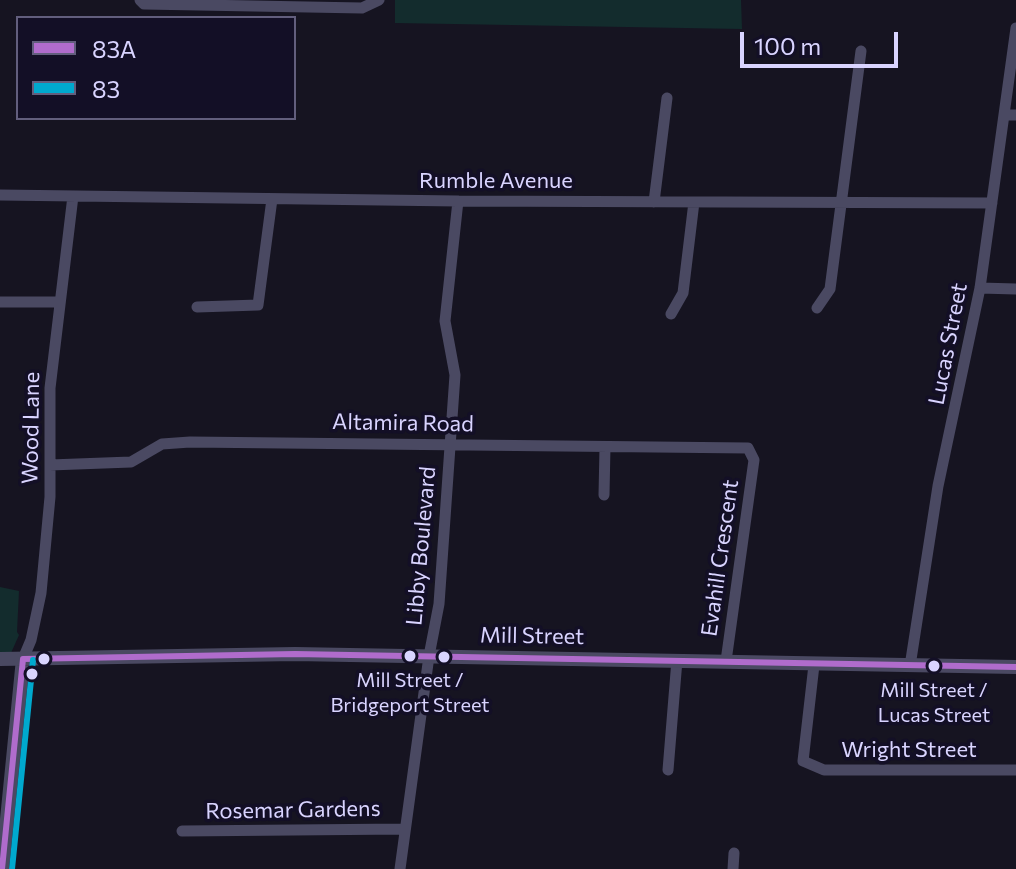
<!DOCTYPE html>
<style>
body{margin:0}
#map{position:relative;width:1016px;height:869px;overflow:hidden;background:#161421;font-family:Commissioner,sans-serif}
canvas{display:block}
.legend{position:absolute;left:16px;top:16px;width:280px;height:104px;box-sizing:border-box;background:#130f26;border:2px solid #625e7d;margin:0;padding:10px 14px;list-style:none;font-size:24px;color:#d9d4ff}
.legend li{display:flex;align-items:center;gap:16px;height:40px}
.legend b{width:40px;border:2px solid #625e7d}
.scale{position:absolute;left:740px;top:32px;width:158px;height:36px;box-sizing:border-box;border:4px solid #d9d4ff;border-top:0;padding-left:10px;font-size:24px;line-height:28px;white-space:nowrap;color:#d9d4ff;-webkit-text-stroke:6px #130f26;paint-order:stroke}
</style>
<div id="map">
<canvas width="1016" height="869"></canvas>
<ul class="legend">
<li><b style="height:10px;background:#b06ccc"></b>83A</li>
<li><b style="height:10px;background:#00a9ce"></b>83</li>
</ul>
<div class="scale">100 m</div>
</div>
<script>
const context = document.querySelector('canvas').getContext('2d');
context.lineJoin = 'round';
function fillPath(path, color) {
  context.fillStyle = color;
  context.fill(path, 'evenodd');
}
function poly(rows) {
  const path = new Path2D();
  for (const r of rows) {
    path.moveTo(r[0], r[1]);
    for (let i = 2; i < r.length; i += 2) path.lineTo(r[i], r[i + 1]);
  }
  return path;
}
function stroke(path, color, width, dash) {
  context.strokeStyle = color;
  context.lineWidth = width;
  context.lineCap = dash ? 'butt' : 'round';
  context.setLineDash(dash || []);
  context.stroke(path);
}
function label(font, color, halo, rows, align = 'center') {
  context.font = font + ' Commissioner,sans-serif';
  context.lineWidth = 7;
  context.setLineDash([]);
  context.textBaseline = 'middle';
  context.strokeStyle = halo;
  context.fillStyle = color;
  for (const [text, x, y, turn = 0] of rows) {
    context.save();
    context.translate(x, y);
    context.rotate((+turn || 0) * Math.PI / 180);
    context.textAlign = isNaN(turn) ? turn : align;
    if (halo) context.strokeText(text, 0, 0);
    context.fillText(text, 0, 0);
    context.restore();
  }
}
const green = poly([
 [395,0,741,0,742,29,395,23],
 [0,587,19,591,17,632,19,635,11,653,0,653]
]);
const minor = poly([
 [140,0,144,4,362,8,379,0],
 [1004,115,1016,115],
 [0,195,458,201,992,203],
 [654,202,667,98],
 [980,288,1016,289],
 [0,302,59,302],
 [197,307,258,305,272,199],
 [817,308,830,289,861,51],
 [671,314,683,293,694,202],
 [50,465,131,462,162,444,190,442,748,448,754,460,726,661],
 [604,495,605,447],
 [23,659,31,640,41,593,50,497,50,388,73,196],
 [814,665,803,761,824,770,1016,770],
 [910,666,938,486,980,288,1016,28],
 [668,770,677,660],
 [182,831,404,829],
 [400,869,429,656,439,604,455,375,445,321,458,201],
 [733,869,734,853]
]);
const tertiary = poly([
 [0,659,295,654,1016,667],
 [2,869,23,659]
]);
const bus1 = poly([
 [23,659,295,654,1016,667],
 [2,869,23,659]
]);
const bus2 = poly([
 [12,869,33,660]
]);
const markers = [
 [410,656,7,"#d9d4ff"],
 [444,657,7,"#d9d4ff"],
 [44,659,7,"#d9d4ff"],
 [934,666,7,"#d9d4ff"],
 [32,674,7,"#d9d4ff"]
];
const busNames = [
 ["Mill Street /",410,680],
 ["Bridgeport Street",410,705],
 ["Mill Street /",934,690],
 ["Lucas Street",934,715]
];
const streetNames = [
 ["Rumble Avenue",496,181],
 ["Lucas Street",948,344,-79],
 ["Altamira Road",403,423,1],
 ["Wood Lane",31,428,-89],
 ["Libby Boulevard",421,546,-85],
 ["Evahill Crescent",720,558,-82],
 ["Mill Street",532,636,1],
 ["Wright Street",909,750],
 ["Rosemar Gardens",293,810,-1]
];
fillPath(green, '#132c2d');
stroke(minor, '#4a4962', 11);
stroke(tertiary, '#4a4962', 14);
stroke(bus1, '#b06ccc', 6);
stroke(bus2, '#00a9ce', 6);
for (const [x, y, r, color] of markers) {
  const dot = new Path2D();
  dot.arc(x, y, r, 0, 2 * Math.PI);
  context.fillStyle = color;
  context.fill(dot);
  stroke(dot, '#130f26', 3);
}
label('20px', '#d9d4ff', '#130f26', busNames);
label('22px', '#d9d4ff', '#130f26', streetNames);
</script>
